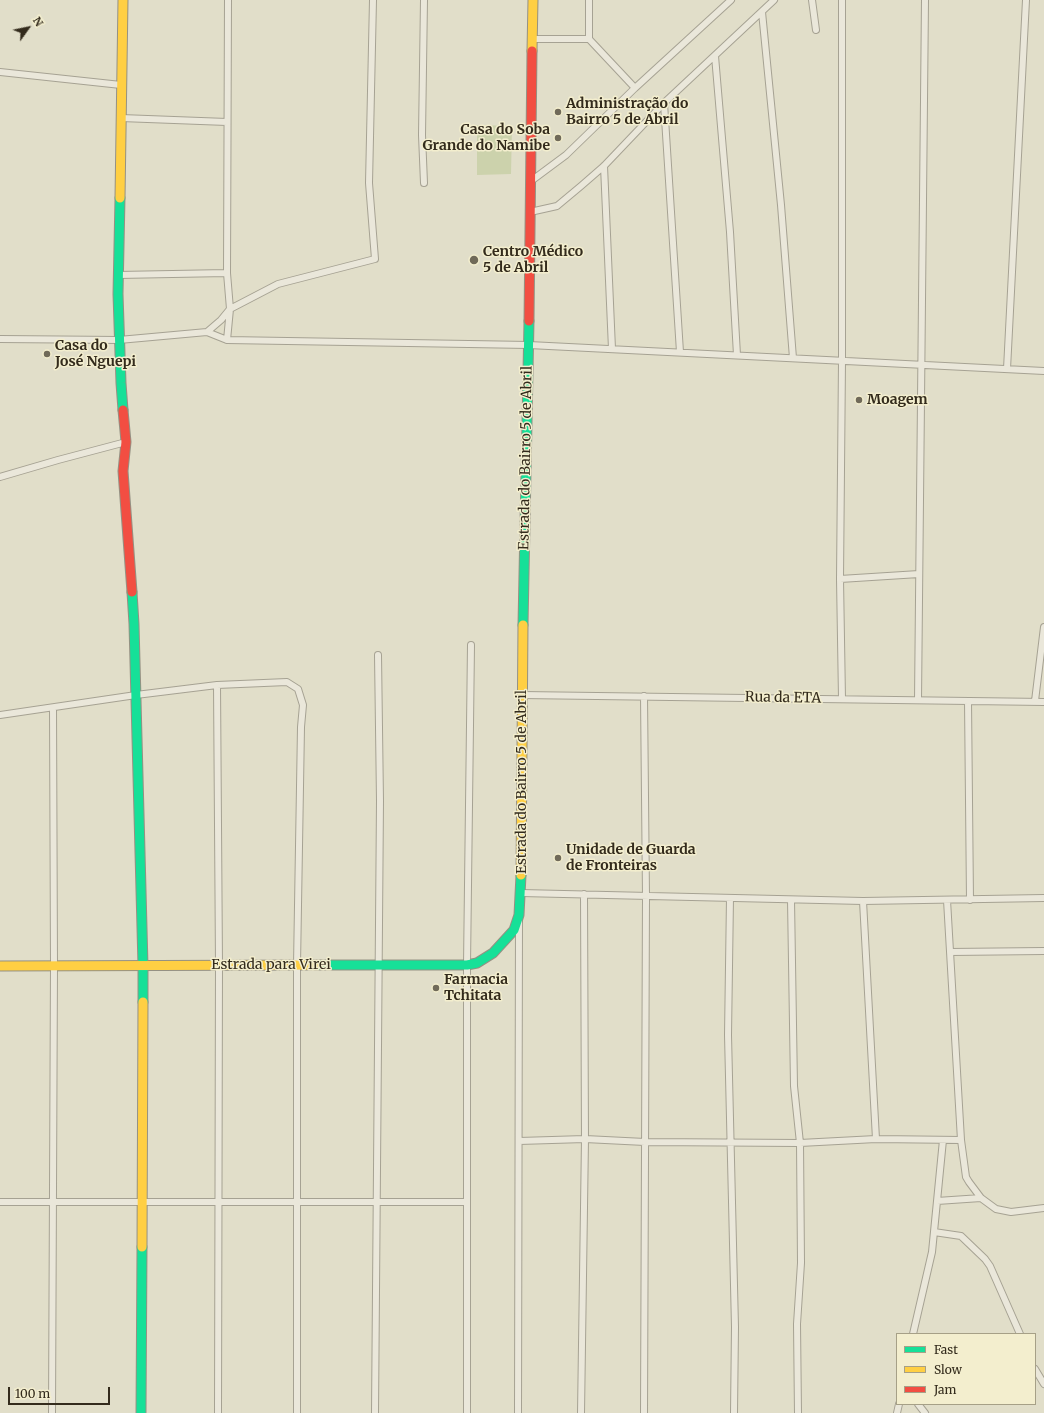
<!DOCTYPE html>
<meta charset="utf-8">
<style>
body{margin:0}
#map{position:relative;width:1044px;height:1413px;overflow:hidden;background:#e1dec9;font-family:Merriweather,serif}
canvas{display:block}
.legend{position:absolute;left:896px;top:1333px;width:140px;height:72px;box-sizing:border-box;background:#f3eece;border:1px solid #a6a087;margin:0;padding:5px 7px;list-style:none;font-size:12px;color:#332b1c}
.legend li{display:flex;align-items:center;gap:8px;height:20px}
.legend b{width:20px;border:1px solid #a6a087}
.north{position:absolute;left:8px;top:8px;width:40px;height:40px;-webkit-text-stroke:3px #f3eece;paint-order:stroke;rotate:57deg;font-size:11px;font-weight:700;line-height:16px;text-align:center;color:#332b1c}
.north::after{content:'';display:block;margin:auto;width:14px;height:18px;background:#332b1c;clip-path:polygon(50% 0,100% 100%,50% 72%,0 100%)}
.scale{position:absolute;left:8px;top:1387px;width:102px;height:18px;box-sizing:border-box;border:2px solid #332b1c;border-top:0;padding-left:5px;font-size:12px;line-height:14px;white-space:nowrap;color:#332b1c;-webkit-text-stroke:3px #f3eece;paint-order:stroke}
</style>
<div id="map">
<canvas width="1044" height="1413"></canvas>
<ul class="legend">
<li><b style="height:5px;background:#16e098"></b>Fast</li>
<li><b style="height:5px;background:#ffcf43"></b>Slow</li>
<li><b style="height:5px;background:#f24e42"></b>Jam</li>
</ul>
<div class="north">N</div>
<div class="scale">100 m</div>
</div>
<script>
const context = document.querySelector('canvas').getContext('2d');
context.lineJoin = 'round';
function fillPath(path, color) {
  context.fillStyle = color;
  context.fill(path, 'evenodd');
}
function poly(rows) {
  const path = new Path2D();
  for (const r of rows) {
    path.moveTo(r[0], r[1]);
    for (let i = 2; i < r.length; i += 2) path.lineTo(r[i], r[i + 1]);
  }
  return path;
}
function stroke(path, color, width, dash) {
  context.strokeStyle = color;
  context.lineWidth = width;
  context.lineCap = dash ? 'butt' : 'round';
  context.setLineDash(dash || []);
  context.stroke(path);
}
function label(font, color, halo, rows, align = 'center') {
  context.font = font + ' Merriweather,serif';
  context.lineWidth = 3;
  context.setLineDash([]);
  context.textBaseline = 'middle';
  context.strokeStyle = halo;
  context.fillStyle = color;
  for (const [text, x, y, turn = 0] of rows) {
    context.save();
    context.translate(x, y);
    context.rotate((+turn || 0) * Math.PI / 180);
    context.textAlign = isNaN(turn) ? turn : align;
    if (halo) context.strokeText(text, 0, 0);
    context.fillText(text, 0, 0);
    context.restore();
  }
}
const green = poly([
 [477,125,512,126,511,174,477,175]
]);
const street = poly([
 [424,0,422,135,424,183],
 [589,0,589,39,635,88],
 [812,0,816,30],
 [842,0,842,361,840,579,842,699],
 [762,12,781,205,793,358],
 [533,39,589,39],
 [715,56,730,232,737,355],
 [0,72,121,85],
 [664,103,680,352],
 [121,118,227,122],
 [604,166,612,349],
 [531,181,566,155,635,88,731,0],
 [530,212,557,206,581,186,604,166,664,103,774,0],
 [118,275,227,273],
 [207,332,221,320,230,309,278,284,375,259,369,183,373,0],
 [0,339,119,340,207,332,227,340,529,345,1044,371],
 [227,340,230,309,227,273,228,0],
 [1007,369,1026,0],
 [0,477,58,460,126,442],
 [840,579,919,574],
 [217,685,219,965,218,1413],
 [522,695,1044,702],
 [918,700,925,0],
 [968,701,970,900],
 [1035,701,1044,627],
 [0,715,136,695,217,685,287,682,298,689,303,705,301,727,297,965,297,1413],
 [521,893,863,901,1044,898],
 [730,898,728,1035,735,1327,734,1413],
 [791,900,794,1086,800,1143,801,1263,797,1324,798,1413],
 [947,900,961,1140,966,1177,969,1182,981,1198,996,1209,1011,1212,1044,1208],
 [863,901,876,1139],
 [950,952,1044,951],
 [519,1141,585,1139,645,1142,800,1143,876,1139,961,1140],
 [937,1201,981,1198],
 [0,1202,467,1202],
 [934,1232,961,1236,985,1259,990,1266,1020,1334],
 [913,1334,932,1252,943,1140],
 [1035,1369,1044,1384],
 [918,1404,925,1413],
 [52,1413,54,966,53,708],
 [375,1413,380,801,378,655],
 [467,1413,467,965,471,645],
 [518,1413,519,921],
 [581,1413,585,1139,584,894],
 [644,1413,646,896,644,696],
 [897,1413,899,1404]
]);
const fast = poly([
 [120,198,118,294,121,383,123,410],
 [132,592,134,624,143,966,143,1002],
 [523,625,529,321],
 [316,965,467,965,477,963,493,953,514,930,519,915,521,875],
 [141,1413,142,1247]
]);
const slow = poly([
 [532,51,533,0],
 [120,198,123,0],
 [521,875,523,625],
 [0,966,316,965],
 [142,1247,143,1002]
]);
const jam = poly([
 [529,321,532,51],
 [123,410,126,442,123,471,132,592]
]);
const markers = [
 [558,112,4,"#706a59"],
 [558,138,4,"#706a59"],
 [474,260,5,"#706a59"],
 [47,354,4,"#706a59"],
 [859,400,4,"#706a59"],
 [558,858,4,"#706a59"],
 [436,988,4,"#706a59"]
];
const poiNames = [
 ["Administração do",566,104],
 ["Bairro 5 de Abril",566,120],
 ["Casa do Soba",550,130,"right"],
 ["Grande do Namibe",550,146,"right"],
 ["Centro Médico",483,252],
 ["5 de Abril",483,268],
 ["Casa do",55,346],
 ["José Nguepi",55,362],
 ["Moagem",867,400],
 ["Unidade de Guarda",566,850],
 ["de Fronteiras",566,866],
 ["Farmacia",444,980],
 ["Tchitata",444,996]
];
const streetNames = [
 ["Estrada do Bairro 5 de Abril",526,458,-89],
 ["Rua da ETA",783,698,1],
 ["Estrada do Bairro 5 de Abril",522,782,-90],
 ["Estrada para Virei",271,965]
];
fillPath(green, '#ccd2ac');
stroke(street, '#a6a293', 8);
stroke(fast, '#959183', 11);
stroke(slow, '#959183', 11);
stroke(jam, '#959183', 11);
stroke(street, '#eae7da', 6);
stroke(fast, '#16e098', 9);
stroke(slow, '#ffcf43', 9);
stroke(jam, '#f24e42', 9);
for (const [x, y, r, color] of markers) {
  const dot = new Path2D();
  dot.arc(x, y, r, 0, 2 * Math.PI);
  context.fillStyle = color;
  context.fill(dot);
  stroke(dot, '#f3eece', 1.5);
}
label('bold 14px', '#332b1c', '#f3eece', poiNames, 'left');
label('14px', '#332b1c', '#f3eece', streetNames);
</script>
